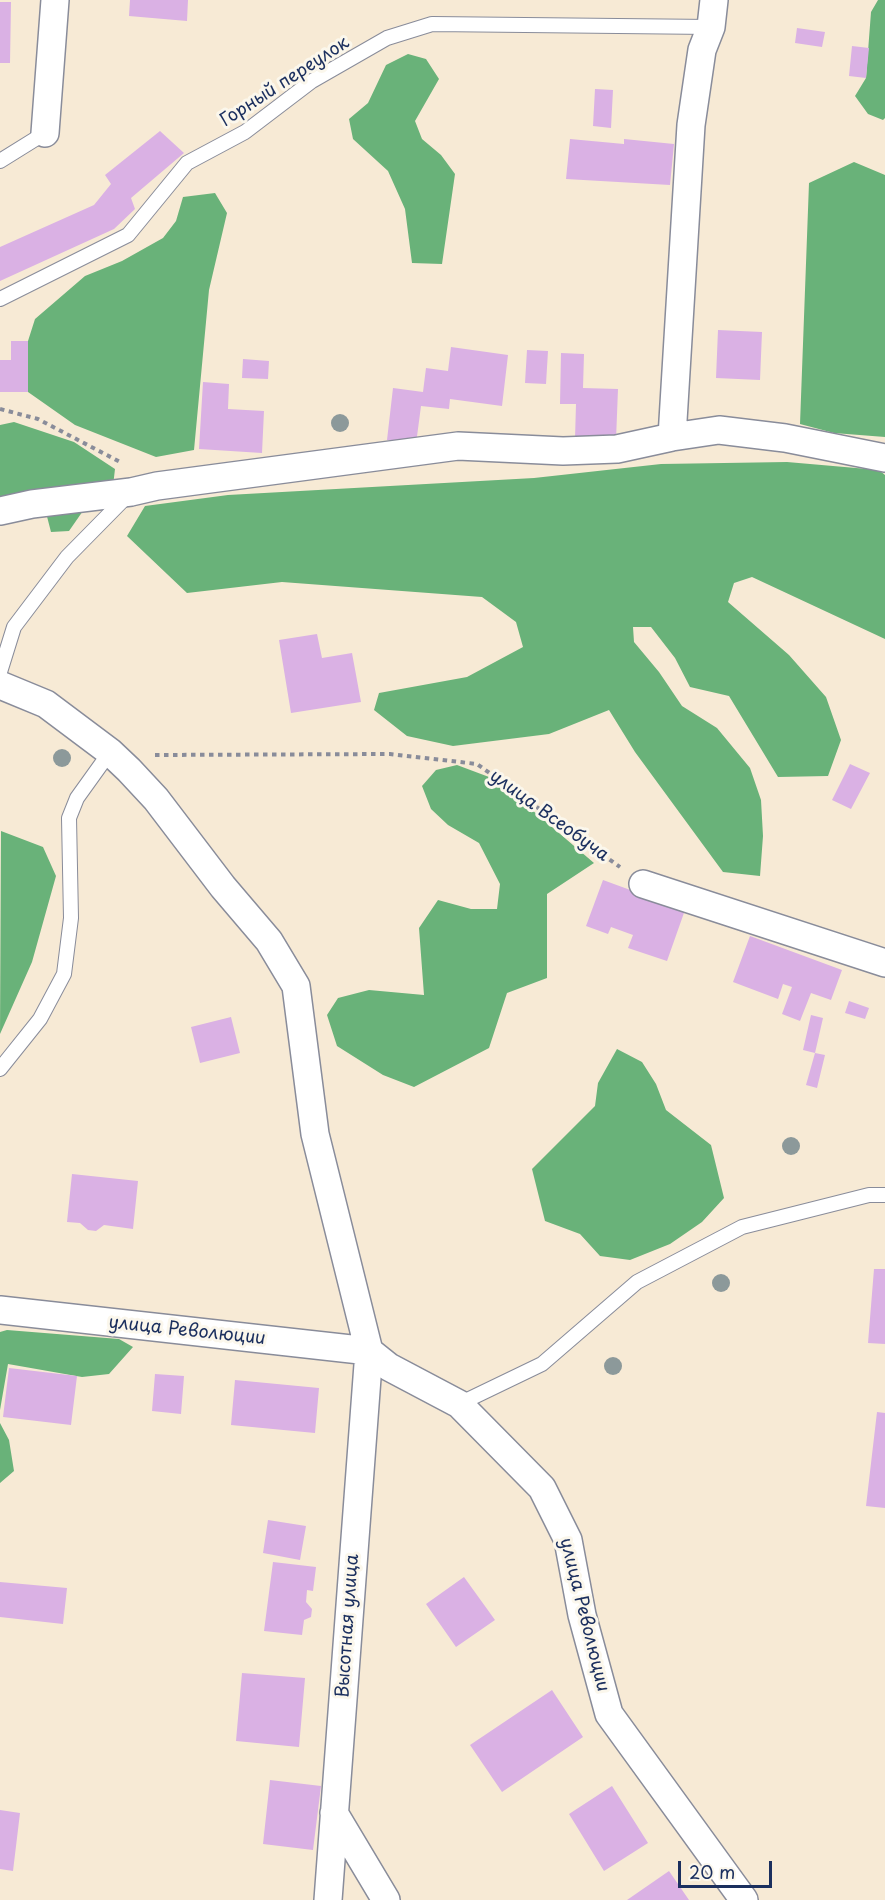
<!DOCTYPE html>
<meta charset="utf-8">
<style>
body{margin:0}
#map{position:relative;width:885px;height:1900px;overflow:hidden;background:#f7ead5;font-family:"Playpen Sans",sans-serif}
canvas{display:block}
.scale{position:absolute;left:678px;top:1861px;width:94px;height:27px;box-sizing:border-box;border:3px solid #1b2f5e;border-top:0;padding-left:8px;font-size:18px;line-height:21px;white-space:nowrap;color:#1b2f5e;-webkit-text-stroke:4px #fbf7ec;paint-order:stroke}
</style>
<div id="map">
<canvas width="885" height="1900"></canvas>
<div class="scale">20 m</div>
</div>
<script>
const context = document.querySelector('canvas').getContext('2d');
context.lineJoin = 'round';
function fillPath(path, color) {
  context.fillStyle = color;
  context.fill(path, 'evenodd');
}
function poly(rows) {
  const path = new Path2D();
  for (const r of rows) {
    path.moveTo(r[0], r[1]);
    for (let i = 2; i < r.length; i += 2) path.lineTo(r[i], r[i + 1]);
  }
  return path;
}
function stroke(path, color, width, dash) {
  context.strokeStyle = color;
  context.lineWidth = width;
  context.lineCap = dash ? 'butt' : 'round';
  context.setLineDash(dash || []);
  context.stroke(path);
}
function label(font, color, halo, rows, align = 'center') {
  context.font = font + ' "Playpen Sans",sans-serif';
  context.lineWidth = 6;
  context.setLineDash([]);
  context.textBaseline = 'middle';
  context.strokeStyle = halo;
  context.fillStyle = color;
  for (const [text, x, y, turn = 0] of rows) {
    context.save();
    context.translate(x, y);
    context.rotate((+turn || 0) * Math.PI / 180);
    context.textAlign = isNaN(turn) ? turn : align;
    if (halo) context.strokeText(text, 0, 0);
    context.fillText(text, 0, 0);
    context.restore();
  }
}
const forest = poly([
 [878,0,885,0,885,118,883,120,868,114,855,96,866,78,871,12],
 [408,54,426,59,439,79,415,121,422,139,441,155,455,174,442,264,412,263,405,209,388,171,353,139,349,119,368,103,386,65],
 [854,162,885,175,885,437,834,433,800,424,809,183],
 [215,193,227,213,209,290,194,450,156,457,75,425,28,392,28,341,35,319,85,276,122,261,163,238,176,221,183,197],
 [14,422,74,442,115,469,113,486,85,508,69,531,51,532,43,501,0,506,0,425],
 [787,462,879,470,885,475,885,639,752,577,734,583,728,602,789,655,826,697,841,740,828,776,778,777,729,696,690,687,675,658,651,627,633,627,634,642,659,672,682,706,717,728,750,768,761,800,763,836,760,876,723,872,635,752,609,710,549,734,453,746,407,736,374,710,379,693,467,677,523,647,516,622,482,597,282,582,187,593,127,536,145,506,228,495,534,478,661,464],
 [457,765,497,780,594,863,547,894,547,978,507,993,489,1048,414,1087,383,1075,337,1046,327,1015,338,998,369,990,424,995,419,928,438,900,471,909,497,909,500,884,479,843,448,825,431,809,422,786,436,770],
 [1,831,43,847,56,876,32,962,0,1034],
 [617,1049,642,1062,656,1084,666,1110,711,1145,724,1198,702,1222,670,1244,630,1260,600,1256,580,1234,545,1221,532,1169,595,1106,598,1083],
 [7,1330,119,1339,133,1347,109,1374,82,1377,8,1364,0,1410,0,1332],
 [0,1423,9,1440,14,1471,0,1483]
]);
const building = poly([
 [130,0,188,0,187,21,129,16],
 [0,2,11,2,10,63,0,63],
 [797,28,825,32,822,47,795,43],
 [852,46,869,48,866,78,849,76],
 [595,89,613,90,611,128,593,126],
 [160,131,184,153,131,198,135,209,114,229,0,281,0,247,94,205,111,184,105,175],
 [570,139,624,144,624,139,674,144,670,185,566,179],
 [718,330,762,332,760,380,716,378],
 [11,341,28,341,28,392,0,392,0,360,11,360],
 [451,347,508,355,502,406,450,399,449,409,421,406,416,444,387,440,393,388,423,392,426,368,448,371],
 [527,350,548,351,546,384,525,383],
 [561,353,584,354,583,388,618,389,616,440,575,439,576,404,560,404],
 [243,359,269,361,268,379,242,378],
 [203,382,229,384,228,409,264,411,262,453,199,449],
 [317,634,322,658,352,653,361,702,291,713,279,640],
 [850,764,870,773,851,809,832,800],
 [603,880,685,910,667,961,628,948,633,935,611,927,608,934,586,926],
 [750,936,842,970,831,1000,811,993,800,1021,782,1014,792,987,783,984,778,999,733,982],
 [849,1001,869,1008,865,1019,845,1013],
 [811,1015,823,1018,815,1053,803,1050],
 [231,1017,240,1053,200,1063,191,1027],
 [815,1053,825,1055,817,1088,806,1085],
 [72,1174,138,1181,133,1229,104,1225,96,1231,88,1230,80,1223,67,1222],
 [874,1269,885,1269,885,1344,868,1343],
 [9,1368,77,1376,71,1425,3,1417],
 [155,1374,184,1376,181,1414,152,1411],
 [235,1380,319,1388,315,1433,231,1425],
 [877,1412,885,1413,885,1508,866,1506],
 [268,1520,306,1526,300,1560,263,1553],
 [273,1562,316,1567,313,1591,307,1590,306,1602,312,1609,311,1617,304,1620,302,1635,264,1631],
 [464,1577,495,1620,456,1647,426,1604],
 [0,1582,67,1588,63,1624,0,1617],
 [242,1673,305,1678,299,1747,236,1741],
 [552,1690,583,1737,502,1792,470,1745],
 [270,1780,321,1786,313,1850,263,1844],
 [612,1786,648,1843,604,1871,569,1814],
 [0,1810,20,1813,13,1871,0,1869],
 [669,1871,689,1900,627,1900]
]);
const path = poly([
 [0,409,38,419,122,463],
 [155,755,390,754,477,764,620,867]
]);
const lane = poly([
 [0,161,45,133],
 [0,299,128,235,187,163,245,132,312,81,387,38,432,24,711,27],
 [0,672,14,627,67,557,129,494],
 [0,1069,40,1019,64,974,71,918,69,818,77,798,110,752],
 [459,1404,542,1364,637,1282,742,1227,869,1195,885,1195]
]);
const street = poly([
 [45,133,55,0],
 [672,437,691,125,702,50,711,27,714,0],
 [0,511,32,504,131,492,157,486,458,446,563,451,617,449,672,437,719,430,785,438,885,458],
 [0,685,46,704,110,752,129,770,156,799,223,887,269,941,296,986,315,1134,369,1351,328,1900],
 [643,884,885,963],
 [0,1310,369,1351,389,1367,459,1404,542,1488,568,1540,582,1615,609,1714,744,1900],
 [334,1813,386,1900]
]);
const trees = [
 [340,423],
 [62,758],
 [791,1146],
 [721,1283],
 [613,1366]
];
const streetNames = [
 ["Горный переулок",285,82,-33],
 ["улица Всеобуча",549,816,36],
 ["улица Революции",187,1331,6],
 ["улица Революции",584,1615,76],
 ["Высотная улица",348,1626,-86]
];
fillPath(forest, '#69b279');
fillPath(building, '#dab1e4');
stroke(lane, '#898c9a', 16);
stroke(street, '#898c9a', 30);
stroke(path, '#898c9a', 4, [4.5, 4.5]);
stroke(lane, '#fff', 14);
stroke(street, '#fff', 27);
context.fillStyle = '#8c999a';
for (const [x, y] of trees) {
  context.beginPath();
  context.arc(x, y, 9, 0, 2 * Math.PI);
  context.fill();
}
label('18px', '#1b2f5e', '#fbf7ec', streetNames);
</script>
